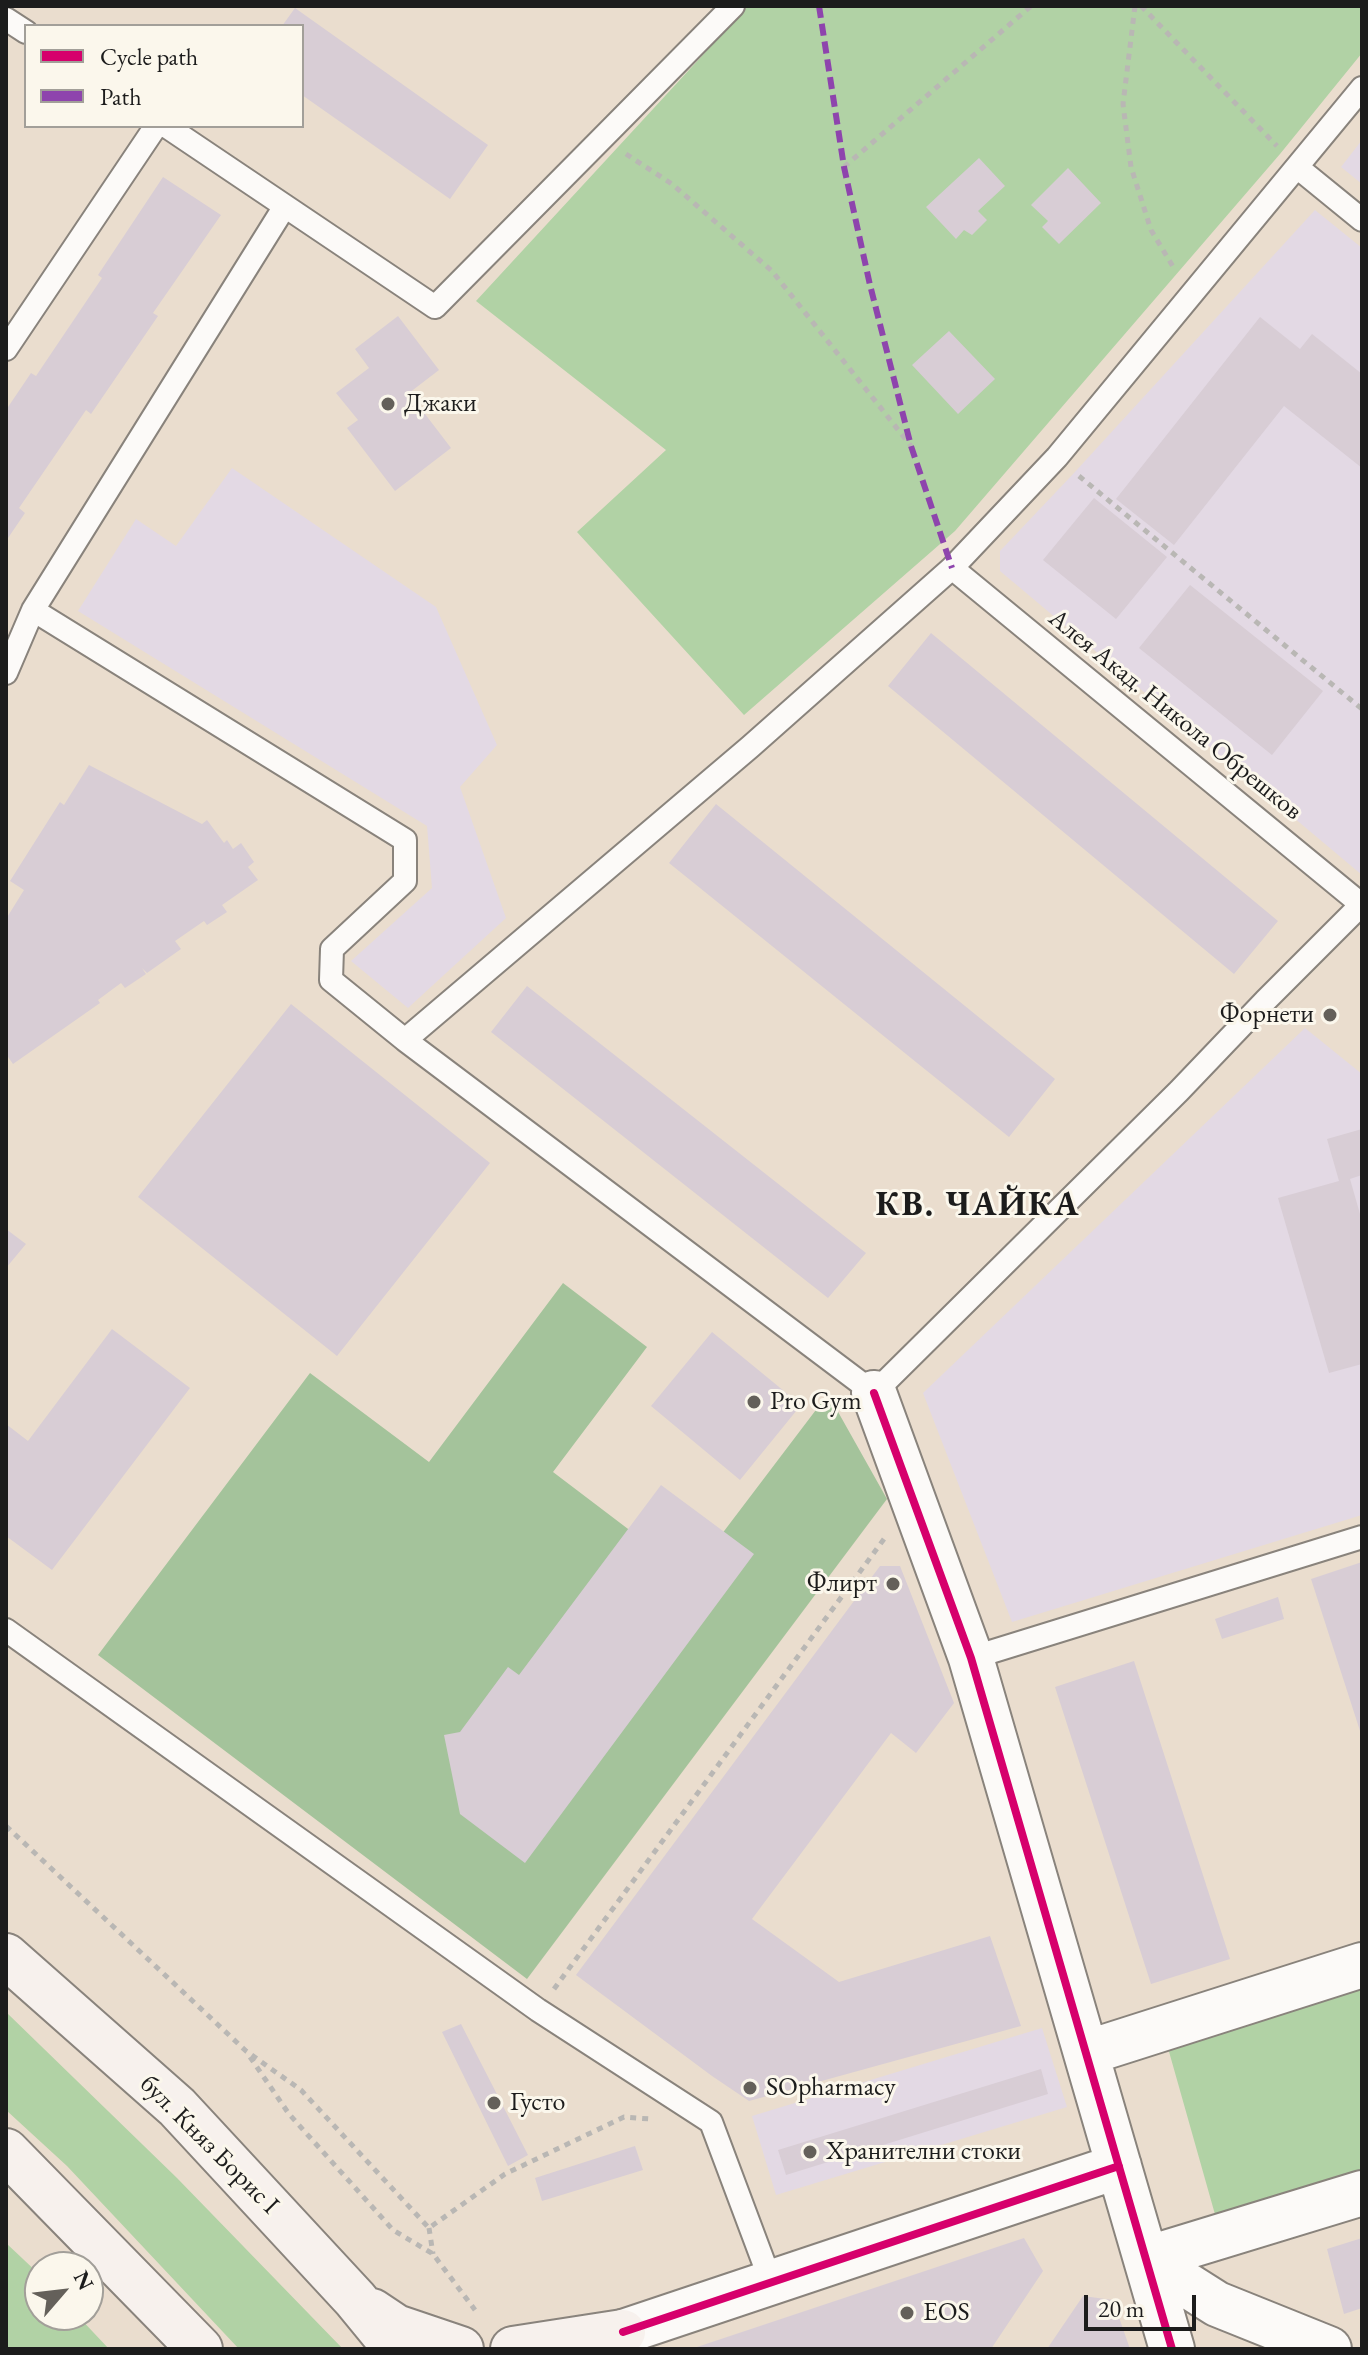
<!DOCTYPE html>
<meta charset="utf-8">
<style>
body{margin:0}
#map{position:relative;width:1368px;height:2355px;overflow:hidden;background:#eaddce;font-family:"EB Garamond",serif}
canvas{display:block}
.frame{position:absolute;inset:0;border:8px solid #1c1c1c;pointer-events:none}
.legend{position:absolute;left:24px;top:24px;width:280px;height:104px;box-sizing:border-box;background:#fbf7ec;border:2px solid #a29f99;margin:0;padding:10px 14px;list-style:none;font-size:24px;color:#1c1c1c}
.legend li{display:flex;align-items:center;gap:16px;height:40px}
.legend b{width:40px;border:2px solid #a29f99}
.north{position:absolute;left:24px;top:2251px;width:80px;height:80px;box-sizing:border-box;background:#fbf7ec;border:2px solid #a29f99;border-radius:50%;rotate:62deg;font-size:22px;font-weight:700;line-height:32px;text-align:center;color:#1c1c1c}
.north::after{content:'';display:block;margin:auto;width:28px;height:36px;background:#64605a;clip-path:polygon(50% 0,100% 100%,50% 72%,0 100%)}
.scale{position:absolute;left:1084px;top:2295px;width:112px;height:36px;box-sizing:border-box;border:4px solid #1c1c1c;border-top:0;padding-left:10px;font-size:24px;line-height:28px;white-space:nowrap;color:#1c1c1c;-webkit-text-stroke:6px #fbf7ec;paint-order:stroke}
</style>
<div id="map">
<canvas width="1368" height="2355"></canvas>
<div class="frame"></div>
<ul class="legend">
<li><b style="height:10px;background:#d6006c"></b>Cycle path</li>
<li><b style="height:10px;background:#8e44ad"></b>Path</li>
</ul>
<div class="north">N</div>
<div class="scale">20 m</div>
</div>
<script>
const context = document.querySelector('canvas').getContext('2d');
context.lineJoin = 'round';
function fillPath(path, color) {
  context.fillStyle = color;
  context.fill(path, 'evenodd');
}
function poly(rows) {
  const path = new Path2D();
  for (const r of rows) {
    path.moveTo(r[0], r[1]);
    for (let i = 2; i < r.length; i += 2) path.lineTo(r[i], r[i + 1]);
  }
  return path;
}
function stroke(path, color, width, dash) {
  context.strokeStyle = color;
  context.lineWidth = width;
  context.lineCap = dash ? 'butt' : 'round';
  context.setLineDash(dash || []);
  context.stroke(path);
}
function label(font, color, halo, rows, align = 'center') {
  context.font = font + ' "EB Garamond",serif';
  context.lineWidth = 6;
  context.setLineDash([]);
  context.textBaseline = 'middle';
  context.strokeStyle = halo;
  context.fillStyle = color;
  for (const [text, x, y, turn = 0] of rows) {
    context.save();
    context.translate(x, y);
    context.rotate((+turn || 0) * Math.PI / 180);
    context.textAlign = isNaN(turn) ? turn : align;
    if (halo) context.strokeText(text, 0, 0);
    context.fillText(text, 0, 0);
    context.restore();
  }
}
const built = poly([
 [1362,140,1362,184,1341,167],
 [1315,210,1362,248,1362,875,1000,571,1000,551,1074,473],
 [232,468,436,607,497,745,460,787,506,918,408,1008,351,961,432,888,427,826,78,611,136,519,176,546],
 [1305,1028,1362,1074,1362,1515,1012,1622,923,1393],
 [1042,2028,1067,2107,776,2195,752,2116]
]);
const green = poly([
 [748,6,1362,6,1362,53,1280,154,955,531,744,715,577,532,666,450,476,301],
 [1362,1979,1362,2181,1218,2225,1166,2041],
 [6,2012,177,2178,343,2349,239,2349,67,2166,6,2110],
 [6,2243,40,2275,40,2315,77,2315,109,2349,6,2349]
]);
const forest = poly([
 [563,1283,647,1347,553,1472,690,1576,828,1394,887,1499,527,1979,98,1655,310,1373,429,1462]
]);
const building = poly([
 [295,8,488,145,450,199,302,95,302,26,282,26],
 [979,158,1005,186,978,211,987,220,972,235,964,230,956,239,926,207],
 [1068,168,1101,203,1059,244,1042,227,1048,221,1031,205],
 [163,177,221,215,153,313,158,316,91,414,86,410,19,508,25,513,6,541,6,410,31,373,36,376,102,278,98,275],
 [398,316,439,370,409,393,451,448,395,491,347,428,358,420,336,393,369,368,355,349],
 [1260,317,1300,349,1312,334,1362,374,1362,468,1284,406,1174,545,1116,499],
 [949,331,995,379,958,414,912,365],
 [1094,498,1167,557,1116,619,1043,560],
 [1190,585,1323,691,1272,755,1139,648],
 [931,633,1278,921,1234,974,888,686],
 [89,765,202,824,207,820,224,843,227,840,233,849,241,843,254,862,248,867,258,880,222,905,227,912,207,925,204,921,175,941,181,949,147,973,142,968,146,974,125,988,121,983,98,1000,100,1003,13,1064,6,1054,6,919,24,890,10,881,60,802,64,805],
 [716,804,1055,1079,1009,1137,669,863],
 [527,986,866,1253,828,1298,491,1032],
 [291,1004,490,1163,337,1356,138,1197],
 [1362,1129,1362,1175,1350,1179,1362,1221,1362,1364,1329,1373,1278,1198,1339,1181,1327,1139],
 [6,1229,26,1244,6,1268],
 [112,1329,190,1388,52,1570,6,1536,6,1424,28,1441],
 [712,1332,801,1405,740,1480,651,1406],
 [661,1485,754,1554,525,1863,460,1814,444,1735,460,1732,508,1667,519,1675],
 [1362,1562,1362,1734,1361,1734,1311,1579],
 [880,1566,900,1566,954,1703,916,1753,891,1733,752,1919,839,1982,990,1936,1021,2026,749,2101,712,2076,576,1975],
 [1278,1597,1284,1619,1222,1639,1215,1619],
 [1134,1661,1230,1959,1151,1984,1055,1687],
 [461,2024,528,2155,508,2166,442,2032],
 [1041,2069,1048,2094,786,2175,778,2150],
 [635,2146,643,2170,542,2201,535,2178],
 [1024,2238,1043,2271,991,2349,691,2349],
 [1362,2238,1362,2308,1344,2314,1327,2249],
 [1083,2296,1113,2300,1130,2349,1047,2349]
]);
const path = poly([
 [1135,6,1123,104,1131,167,1151,230,1175,270],
 [1141,6,1277,146],
 [626,154,672,184,772,271,911,446],
 [844,167,1031,6],
 [1079,476,1362,709],
 [6,1826,246,2051,301,2090,429,2228,505,2174,624,2117,650,2119],
 [554,1989,884,1539],
 [250,2057,289,2114,393,2230,433,2254,475,2310],
 [429,2228,433,2254]
]);
const service = poly([
 [6,19,26,32],
 [166,126,435,307,733,6],
 [1297,167,1362,220],
 [6,349,156,126],
 [952,568,1362,905],
 [33,610,405,840,405,881,332,949,331,980,405,1040,874,1393,1179,1091,1265,1001,1361,905],
 [6,673,33,610,285,206],
 [405,1040,750,747,952,568,1057,457,1362,88],
 [6,1630,538,2010,711,2122,771,2282],
 [971,1658,1362,1537]
]);
const minor = poly([
 [874,1393,971,1658,1172,2349],
 [1086,2053,1362,1965],
 [1146,2259,1362,2193],
 [1146,2259,1217,2304,1329,2349],
 [623,2332,1119,2166]
]);
const secondary = poly([
 [6,1956,177,2107,355,2299,396,2349],
 [6,2151,200,2349],
 [372,2311,396,2327,461,2349],
 [513,2349,623,2332]
]);
const quiet = poly([
 [819,6,844,167,870,285,911,446,952,568]
]);
const cycleway = poly([
 [874,1393,971,1658,1172,2349],
 [623,2332,1119,2166]
]);
const markers = [
 [388,404,8,"#64605a"],
 [1330,1015,8,"#64605a"],
 [754,1402,8,"#64605a"],
 [893,1584,8,"#64605a"],
 [750,2088,8,"#64605a"],
 [494,2103,8,"#64605a"],
 [810,2152,8,"#64605a"],
 [907,2313,8,"#64605a"]
];
const poiNames = [
 ["Джаки",404,404],
 ["Форнети",1314,1015,"right"],
 ["Pro Gym",770,1402],
 ["Флирт",877,1584,"right"],
 ["SOpharmacy",766,2088],
 ["Густо",510,2103],
 ["Хранителни стоки",826,2152],
 ["EOS",923,2313]
];
const streetNames = [
 ["Алея Акад. Никола Обрешков",1175,715,39],
 ["бул. Княз Борис I",209,2145,45]
];
const districtNames = [
 ["КВ. ЧАЙКА",978,1206]
];
fillPath(built, '#e3d9e4');
fillPath(green, '#b1d2a5');
fillPath(forest, '#a4c39b');
fillPath(building, '#d8cdd5');
stroke(service, '#89837c', 26);
stroke(minor, '#89837c', 48);
stroke(secondary, '#89837c', 48);
stroke(path, '#b9b7b4', 5, [6, 6]);
stroke(service, '#fcfaf8', 22);
stroke(minor, '#fcfaf8', 44);
stroke(secondary, '#f7f1ed', 44);
stroke(quiet, '#8e44ad', 6, [12, 6]);
stroke(cycleway, '#d6006c', 8);
for (const [x, y, r, color] of markers) {
  const dot = new Path2D();
  dot.arc(x, y, r, 0, 2 * Math.PI);
  context.fillStyle = color;
  context.fill(dot);
  stroke(dot, '#fbf7ec', 3);
}
label('26px', '#1c1c1c', '#fbf7ec', poiNames, 'left');
label('26px', '#1c1c1c', '#fbf7ec', streetNames);
context.letterSpacing = '2px';
label('bold 34px', '#1c1c1c', '#fbf7ec', districtNames);
context.letterSpacing = '0px';
</script>
